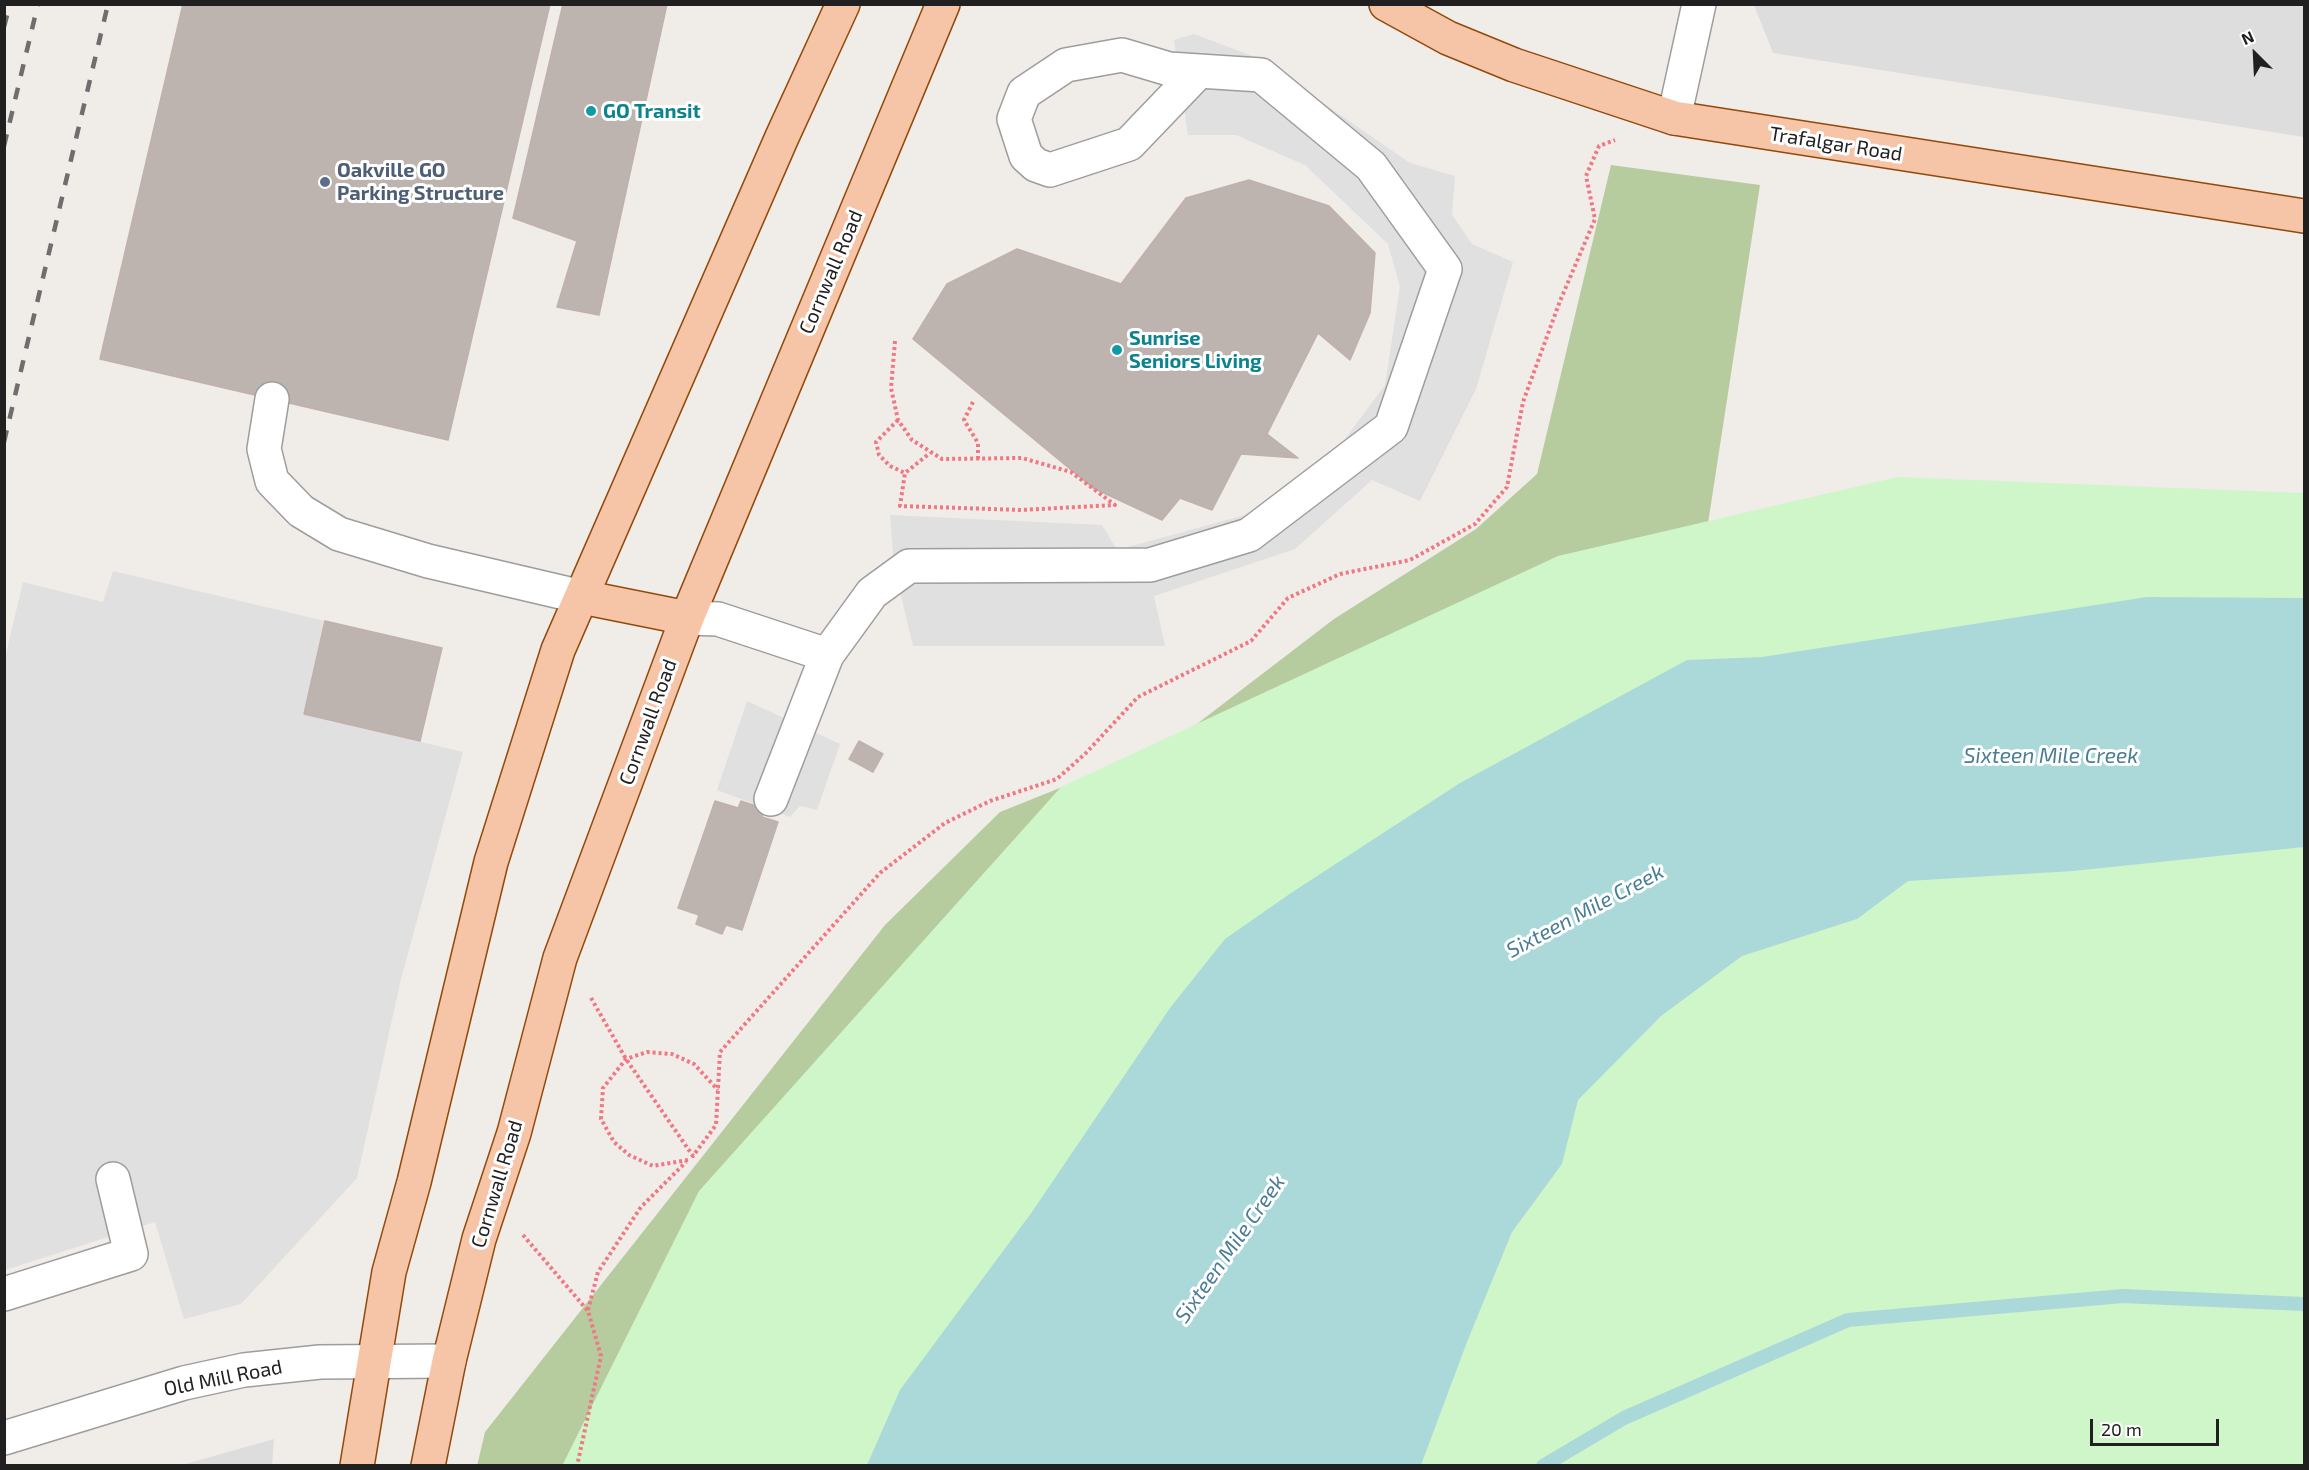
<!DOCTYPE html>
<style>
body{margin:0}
#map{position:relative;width:2309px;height:1470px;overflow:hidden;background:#f0ece8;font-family:"Exo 2",sans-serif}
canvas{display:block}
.frame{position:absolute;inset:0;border:6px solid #202020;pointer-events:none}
.north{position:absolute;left:2225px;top:24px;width:60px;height:60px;-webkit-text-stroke:4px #fff;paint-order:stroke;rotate:336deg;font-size:16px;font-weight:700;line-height:24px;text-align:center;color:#202020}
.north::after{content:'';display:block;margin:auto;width:21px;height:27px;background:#202020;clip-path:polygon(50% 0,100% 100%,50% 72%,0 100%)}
.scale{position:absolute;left:2090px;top:1419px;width:129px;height:27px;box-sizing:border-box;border:3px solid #202020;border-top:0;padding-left:8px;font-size:18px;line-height:21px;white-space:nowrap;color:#202020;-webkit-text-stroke:4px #fff;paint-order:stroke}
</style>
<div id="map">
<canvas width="2309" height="1470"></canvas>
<div class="frame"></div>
<div class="north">N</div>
<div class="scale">20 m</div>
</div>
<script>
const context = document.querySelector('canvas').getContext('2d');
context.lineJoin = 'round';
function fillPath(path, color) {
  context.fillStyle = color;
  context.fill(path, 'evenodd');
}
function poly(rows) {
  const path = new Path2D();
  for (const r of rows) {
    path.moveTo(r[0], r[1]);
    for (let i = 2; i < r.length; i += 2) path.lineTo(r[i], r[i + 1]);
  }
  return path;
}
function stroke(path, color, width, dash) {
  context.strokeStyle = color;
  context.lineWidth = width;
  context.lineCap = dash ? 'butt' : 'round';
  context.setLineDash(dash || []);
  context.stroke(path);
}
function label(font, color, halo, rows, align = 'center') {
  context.font = font + ' "Exo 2",sans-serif';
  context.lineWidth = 6;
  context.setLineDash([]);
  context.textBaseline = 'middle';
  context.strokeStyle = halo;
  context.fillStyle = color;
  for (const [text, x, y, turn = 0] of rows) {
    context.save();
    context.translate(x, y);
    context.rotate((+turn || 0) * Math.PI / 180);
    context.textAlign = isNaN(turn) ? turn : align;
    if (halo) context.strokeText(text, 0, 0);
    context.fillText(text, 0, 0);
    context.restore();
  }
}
const residential = poly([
 [1754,5,2304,5,2304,137,1773,53],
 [274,1439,272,1465,182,1465]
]);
const forest = poly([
 [1611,165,1760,185,1687,660,867,1465,477,1466,485,1432,885,925,1000,812,1172,743,1334,619,1476,529,1537,474]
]);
const park = poly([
 [1898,477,2304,493,2304,1465,562,1466,699,1191,1061,787,1558,556]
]);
const parking = poly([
 [1194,34,1258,58,1410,163,1455,176,1452,215,1472,244,1513,262,1476,389,1420,501,1372,480,1295,549,1154,596,1165,646,913,646,894,566,890,515,1102,525,1117,550,1245,515,1325,466,1385,385,1400,287,1388,244,1305,165,1236,135,1188,135,1174,40],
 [113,571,325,621,304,714,463,752,401,979,357,1178,241,1304,184,1319,155,1222,5,1270,4,662,23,582,103,602],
 [747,701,840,744,817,810,800,806,790,817,717,790]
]);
const water = poly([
 [2147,597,2304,598,2304,847,2073,871,1908,881,1857,919,1742,956,1661,1016,1578,1100,1562,1164,1512,1232,1467,1342,1421,1465,867,1465,900,1390,1032,1212,1170,1008,1225,939,1291,893,1460,783,1687,660,1762,657]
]);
const stream = poly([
 [1543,1466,1624,1418,1848,1320,2123,1296,2304,1304]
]);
const building = poly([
 [183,4,550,4,448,440,100,359,183,4],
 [563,4,667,4,599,315,557,307,577,241,513,218,563,4],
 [1249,180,1329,206,1375,253,1370,313,1350,360,1318,333,1267,434,1298,458,1241,454,1212,510,1180,498,1162,520,1093,488,913,339,947,284,1017,249,1121,284,1186,198,1249,180],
 [325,621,442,648,420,741,304,714,325,621],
 [859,741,883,754,873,772,849,759,859,741],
 [715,801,738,808,741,801,765,809,762,817,778,822,742,930,726,925,722,934,696,924,699,915,678,908,715,801]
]);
const path = poly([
 [895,341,891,388,898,420,912,440,942,459,1022,458,1071,472,1115,505,1021,510,900,506,905,473,930,453],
 [973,402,964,420,978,443,978,459],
 [898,420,876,442,879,455,890,466,905,473],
 [591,998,626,1059,693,1156,716,1125,720,1052,880,873,945,823,990,801,1057,779,1085,754,1138,697,1251,641,1288,598,1340,574,1410,560,1475,524,1507,487,1523,402,1560,301,1595,219,1586,176,1599,146,1615,140],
 [688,1160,653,1166,629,1155,614,1142,601,1119,603,1088,626,1059,647,1052,672,1054,694,1064,718,1090],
 [523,1235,588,1311,601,1356,577,1466],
 [588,1310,598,1272,641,1207,686,1162]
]);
const minor = poly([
 [1674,118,1699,4],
 [272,399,264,449,272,481,301,511,339,534,428,561,582,597],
 [687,618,718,619,827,655],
 [771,799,827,655,872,593,909,566,1150,565,1249,535,1391,427,1445,269,1371,166,1261,75,1199,71,1169,69,1122,55,1066,65,1024,93,1014,119,1026,156,1036,165,1050,170,1129,144,1199,71],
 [4,1294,131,1254,113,1179],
 [4,1438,184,1383,244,1370,320,1362,449,1361]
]);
const major = poly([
 [1386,4,1448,38,1514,65,1674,118,2304,216],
 [582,597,687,618],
 [357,1466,389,1272,414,1182,491,862,558,650,782,137,843,4],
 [428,1466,449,1361,479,1239,514,1133,560,958,687,618,943,4]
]);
const rail = poly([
 [4,27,10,4],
 [4,146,38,4],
 [4,442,108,4]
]);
const markers = [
 [591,111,6,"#0f9aa8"],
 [325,182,6,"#5c6f8a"],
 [1117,350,6,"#0f9aa8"]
];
const cultureNames = [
 ["GO Transit",603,111],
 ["Sunrise",1129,338],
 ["Seniors Living",1129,361]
];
const streetNames = [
 ["Trafalgar Road",1836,144,9],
 ["Cornwall Road",831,272,-67],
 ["Cornwall Road",648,722,-70],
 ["Cornwall Road",497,1184,-73],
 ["Old Mill Road",223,1378,-11]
];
const serviceNames = [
 ["Oakville GO",337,170],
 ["Parking Structure",337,193]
];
const waterNames = [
 ["Sixteen Mile Creek",2051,756],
 ["Sixteen Mile Creek",1585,911,-28],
 ["Sixteen Mile Creek",1230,1249,-55]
];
fillPath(residential, '#deddde');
fillPath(forest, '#b6cc9f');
fillPath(park, '#cef6c9');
fillPath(parking, '#e0e0e0');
fillPath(water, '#abd9da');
stroke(stream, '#abd9da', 14);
fillPath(building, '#bdb4b0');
stroke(building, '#c1b0ab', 1.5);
stroke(minor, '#9d9d9d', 36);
stroke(major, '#924a0b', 36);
stroke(path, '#f07884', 4, [3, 3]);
stroke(minor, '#fff', 33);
stroke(major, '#f6c4a7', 33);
stroke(rail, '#6e6e6e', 4.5, [12, 12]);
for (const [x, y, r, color] of markers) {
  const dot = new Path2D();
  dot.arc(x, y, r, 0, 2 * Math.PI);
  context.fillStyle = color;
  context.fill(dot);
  stroke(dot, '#fff', 2);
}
label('bold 20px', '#0d838f', '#fff', cultureNames, 'left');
label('20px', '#202020', '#fff', streetNames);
label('bold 20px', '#4e5e75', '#fff', serviceNames, 'left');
label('italic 21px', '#497d93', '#fff', waterNames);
</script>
